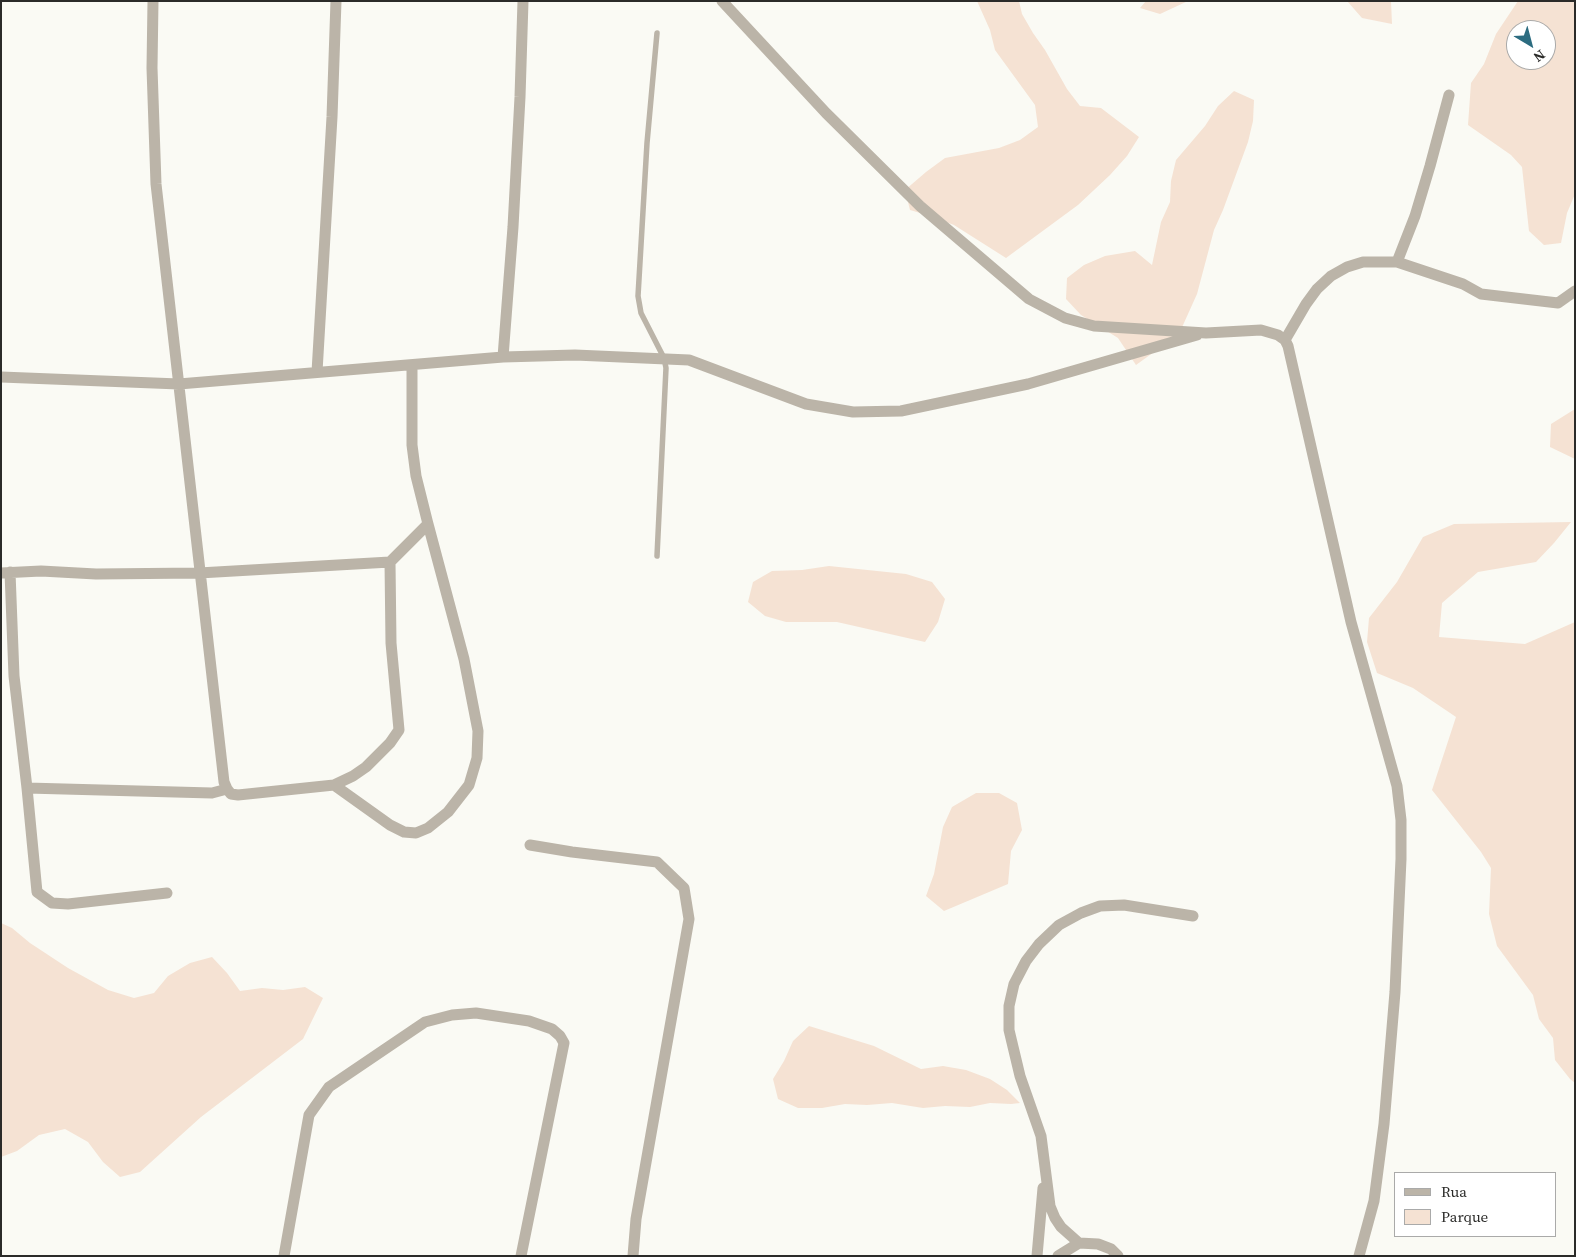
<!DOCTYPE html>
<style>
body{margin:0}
#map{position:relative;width:1576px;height:1257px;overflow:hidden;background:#fafaf4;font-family:"Source Serif 4",serif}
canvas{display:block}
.frame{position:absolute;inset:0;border:2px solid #2b2b29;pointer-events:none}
.legend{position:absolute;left:1394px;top:1172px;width:162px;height:65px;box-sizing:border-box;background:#fff;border:1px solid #aaaaa9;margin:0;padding:6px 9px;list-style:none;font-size:15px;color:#2b2b29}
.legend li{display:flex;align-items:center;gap:10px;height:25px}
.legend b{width:25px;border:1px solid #aaaaa9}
.north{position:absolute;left:1506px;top:20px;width:50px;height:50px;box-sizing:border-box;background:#fff;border:1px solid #aaaaa9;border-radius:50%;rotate:143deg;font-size:14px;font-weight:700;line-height:20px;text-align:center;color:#2b2b29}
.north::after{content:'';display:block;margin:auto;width:18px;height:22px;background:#2c6c80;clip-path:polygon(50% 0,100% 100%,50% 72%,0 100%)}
</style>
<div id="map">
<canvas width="1576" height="1257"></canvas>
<div class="frame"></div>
<ul class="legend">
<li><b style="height:6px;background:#bbb4a8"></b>Rua</li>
<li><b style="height:14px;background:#f5e2d3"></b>Parque</li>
</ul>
<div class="north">N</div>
</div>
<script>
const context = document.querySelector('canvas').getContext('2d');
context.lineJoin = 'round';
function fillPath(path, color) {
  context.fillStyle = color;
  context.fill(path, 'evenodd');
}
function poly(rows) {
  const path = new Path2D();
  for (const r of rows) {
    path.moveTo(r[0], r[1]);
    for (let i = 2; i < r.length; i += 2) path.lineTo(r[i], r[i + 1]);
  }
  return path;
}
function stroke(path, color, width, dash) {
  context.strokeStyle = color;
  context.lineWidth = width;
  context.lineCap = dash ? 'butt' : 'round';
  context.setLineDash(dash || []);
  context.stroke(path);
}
const green = poly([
 [977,1,1019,1,1022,14,1033,33,1045,50,1067,89,1080,106,1101,108,1139,137,1127,156,1110,175,1078,205,1006,258,954,225,930,216,910,210,905,190,926,172,945,158,999,148,1020,140,1038,127,1035,105,995,50,990,30],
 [1146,1,1188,1,1160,14,1140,8],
 [1347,1,1391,1,1392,24,1362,18],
 [1518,1,1575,1,1575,194,1567,213,1561,243,1544,245,1529,231,1522,167,1511,155,1468,125,1471,83,1484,64,1496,34],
 [1516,30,1546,30,1546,60,1516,60],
 [1234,91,1254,100,1253,121,1248,142,1223,210,1214,230,1197,294,1179,334,1136,365,1118,338,1081,315,1066,299,1067,278,1084,265,1105,256,1135,251,1152,265,1161,222,1170,202,1171,181,1176,160,1205,126,1218,106],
 [1575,409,1575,459,1550,447,1551,424],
 [1571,522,1554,543,1536,562,1478,572,1442,603,1439,637,1525,644,1575,622,1575,1083,1570,1079,1555,1060,1553,1038,1539,1019,1533,995,1497,946,1489,914,1491,868,1481,852,1432,790,1456,717,1413,688,1377,673,1367,642,1369,618,1397,582,1423,537,1454,524],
 [829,566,906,574,932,582,945,599,938,622,925,642,837,622,786,622,765,616,748,602,753,582,772,571,802,570],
 [976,793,999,793,1017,803,1022,830,1011,851,1008,884,944,911,926,896,934,874,943,827,952,807],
 [1,923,12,928,30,943,68,968,108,990,134,998,154,993,168,976,190,963,212,957,227,973,240,991,262,988,283,990,305,987,323,998,303,1039,201,1117,140,1172,120,1177,103,1162,88,1142,65,1129,39,1135,17,1151,1,1157],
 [809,1026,874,1046,921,1069,943,1066,966,1070,990,1079,1007,1090,1020,1103,1011,1104,990,1103,970,1107,945,1106,923,1108,892,1103,867,1105,845,1104,822,1108,798,1108,778,1099,773,1079,784,1061,793,1041]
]);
const lane = poly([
 [657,33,647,143,638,296,641,313,664,358,666,368,657,556]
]);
const street = poly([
 [153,1,152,68,156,184,224,782,227,789,231,794,238,795,334,785,353,776,366,767,390,743,399,730,391,643,390,562],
 [722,1,826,113,920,206,1029,299,1065,318,1094,326,1206,333,1261,330,1278,335,1285,340,1288,346,1351,622,1397,786,1401,820,1401,859,1395,992,1384,1124,1374,1201,1359,1256],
 [1397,262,1415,216,1430,166,1449,95],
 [1285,340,1306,304,1317,289,1331,276,1347,267,1363,262,1397,262,1463,284,1481,294,1558,303,1575,291],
 [503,357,513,227,520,97,523,1],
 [317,372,332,117,336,1],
 [1,377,179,384,503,357,575,355,689,360,806,404,853,412,901,411,1028,384,1197,335],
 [10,572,14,676,27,788,37,892,52,903,68,904,167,893],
 [1,573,41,571,96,574,199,573,390,562,428,524,416,476,412,445,412,365],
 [334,785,390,825,404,832,416,833,428,828,448,812,469,785,477,758,478,731,464,659,428,524],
 [27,788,212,793,227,789],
 [530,845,572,852,657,862,684,888,689,919,636,1219,633,1256],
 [1079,1243,1061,1227,1055,1218,1050,1206,1041,1136,1020,1076,1009,1030,1009,1006,1014,984,1026,961,1039,944,1059,925,1081,913,1100,906,1124,905,1193,916],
 [284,1256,309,1115,329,1087,425,1022,452,1015,476,1013,529,1021,552,1029,560,1036,564,1043,521,1256],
 [1037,1256,1043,1188],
 [1058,1256,1079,1243,1098,1244,1111,1249,1118,1256]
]);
fillPath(green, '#f5e2d3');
stroke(lane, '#bbb4a8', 5.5);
stroke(street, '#bbb4a8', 11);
</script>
